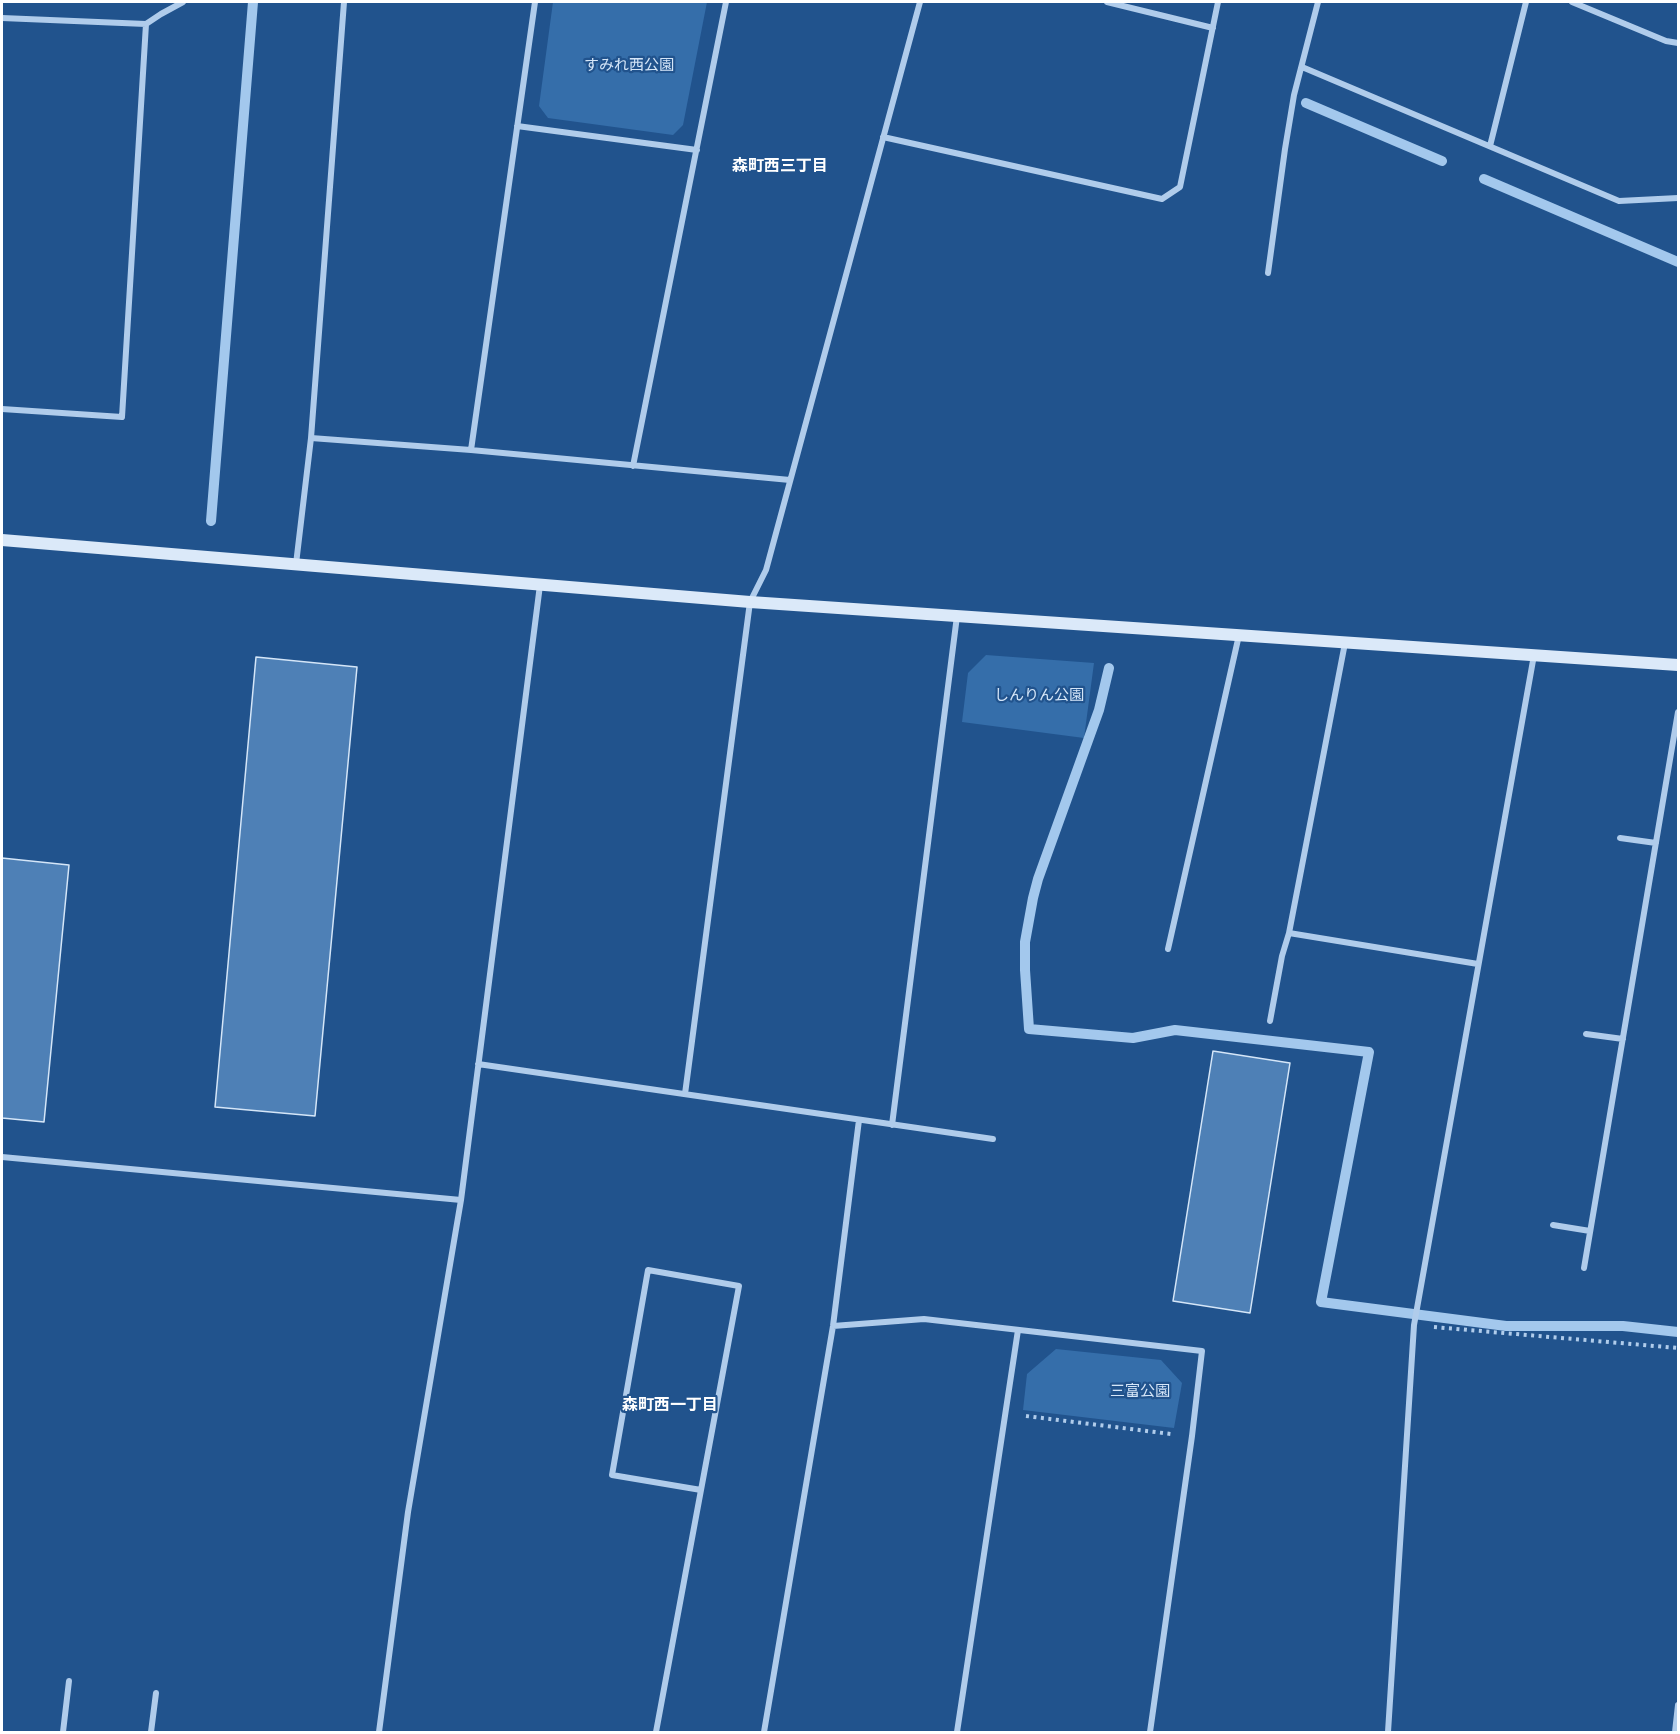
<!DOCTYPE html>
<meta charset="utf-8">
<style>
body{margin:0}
#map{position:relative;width:1680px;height:1734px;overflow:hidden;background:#21538d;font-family:Raleway,sans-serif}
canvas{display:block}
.frame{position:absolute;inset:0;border:3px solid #fff;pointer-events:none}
</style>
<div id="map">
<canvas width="1680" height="1734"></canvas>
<div class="frame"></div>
</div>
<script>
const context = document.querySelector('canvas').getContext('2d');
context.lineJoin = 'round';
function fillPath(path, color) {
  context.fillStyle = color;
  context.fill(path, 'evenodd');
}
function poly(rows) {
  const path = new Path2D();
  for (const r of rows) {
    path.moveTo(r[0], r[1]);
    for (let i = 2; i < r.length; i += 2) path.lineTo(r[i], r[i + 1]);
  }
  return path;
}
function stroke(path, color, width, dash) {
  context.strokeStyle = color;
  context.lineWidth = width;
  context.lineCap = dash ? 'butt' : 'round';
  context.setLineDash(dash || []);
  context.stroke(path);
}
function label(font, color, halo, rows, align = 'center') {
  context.font = font + ' Raleway,"Noto Sans JP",sans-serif';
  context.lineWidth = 4.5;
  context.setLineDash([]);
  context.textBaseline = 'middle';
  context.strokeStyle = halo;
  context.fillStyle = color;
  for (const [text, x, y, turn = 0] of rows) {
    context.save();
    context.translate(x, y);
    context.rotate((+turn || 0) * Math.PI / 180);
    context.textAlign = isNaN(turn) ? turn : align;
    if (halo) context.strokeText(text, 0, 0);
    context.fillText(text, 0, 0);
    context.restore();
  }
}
const green = poly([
 [553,2,707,2,683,125,673,135,548,118,539,106],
 [986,655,1094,663,1084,738,962,722,968,673],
 [1056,1349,1161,1360,1182,1383,1174,1428,1023,1410,1027,1374]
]);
const stream = poly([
 [1306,103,1442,161],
 [1484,179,1678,262],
 [211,521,253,2],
 [1109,668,1099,710,1038,879,1033,898,1025,942,1025,970,1029,1029,1133,1038,1175,1030,1369,1052,1321,1302,1506,1326,1623,1326,1678,1332]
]);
const building = poly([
 [256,657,357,667,315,1116,215,1107,256,657],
 [2,858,69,865,44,1122,2,1118,2,858],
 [1213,1051,1290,1063,1250,1313,1173,1301,1213,1051]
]);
const path = poly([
 [1434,1327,1678,1348],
 [1026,1416,1171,1434]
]);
const street = poly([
 [1107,2,1213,28],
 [1572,2,1666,41,1678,43],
 [2,18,146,24,122,417,2,409],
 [146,24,161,14,183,2],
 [1302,67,1619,201,1678,198],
 [517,126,697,150],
 [883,137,1162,199,1180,187,1218,2],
 [1490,146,1526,2],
 [1268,273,1285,149,1294,95,1318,2],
 [311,438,471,450,790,480],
 [471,450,535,2],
 [633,466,726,2],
 [296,564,311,438,344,2],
 [1345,643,1289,933,1478,964],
 [1620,838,1656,843],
 [1168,949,1239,635],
 [1270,1021,1282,956,1289,933],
 [1586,1034,1623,1039],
 [478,1064,993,1139],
 [685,1094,750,602,766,570,920,2],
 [892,1125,957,616],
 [2,1157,461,1200],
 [1553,1225,1590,1231],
 [1584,1268,1678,712],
 [833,1326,924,1319,1202,1351,1192,1436,1150,1732],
 [63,1732,69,1681],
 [151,1732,156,1693],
 [379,1732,408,1512,461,1200,540,585],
 [656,1732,701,1490,739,1286,648,1270,612,1475,701,1490],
 [764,1732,833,1326,859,1120],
 [957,1732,1018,1330],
 [1388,1732,1414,1325,1534,655],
 [1675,1732,1678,1705]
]);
const secondary = poly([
 [2,540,750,602,1678,665]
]);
const parkNames = [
 ["すみれ西公園",629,65],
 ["しんりん公園",1039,695],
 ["三富公園",1140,1391]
];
const neighbourhoodNames = [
 ["森町西三丁目",780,166],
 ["森町西一丁目",670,1405]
];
fillPath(green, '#356eaa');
stroke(stream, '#a3c8ed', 10);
fillPath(building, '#4e80b6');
stroke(building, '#d5e6f8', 1.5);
stroke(path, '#b0cceb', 4, [3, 4.5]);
stroke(street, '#b0cceb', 6);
stroke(secondary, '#dbe9f9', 12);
label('15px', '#d5e6f8', '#21538d', parkNames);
label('bold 16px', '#fff', '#21538d', neighbourhoodNames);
</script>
